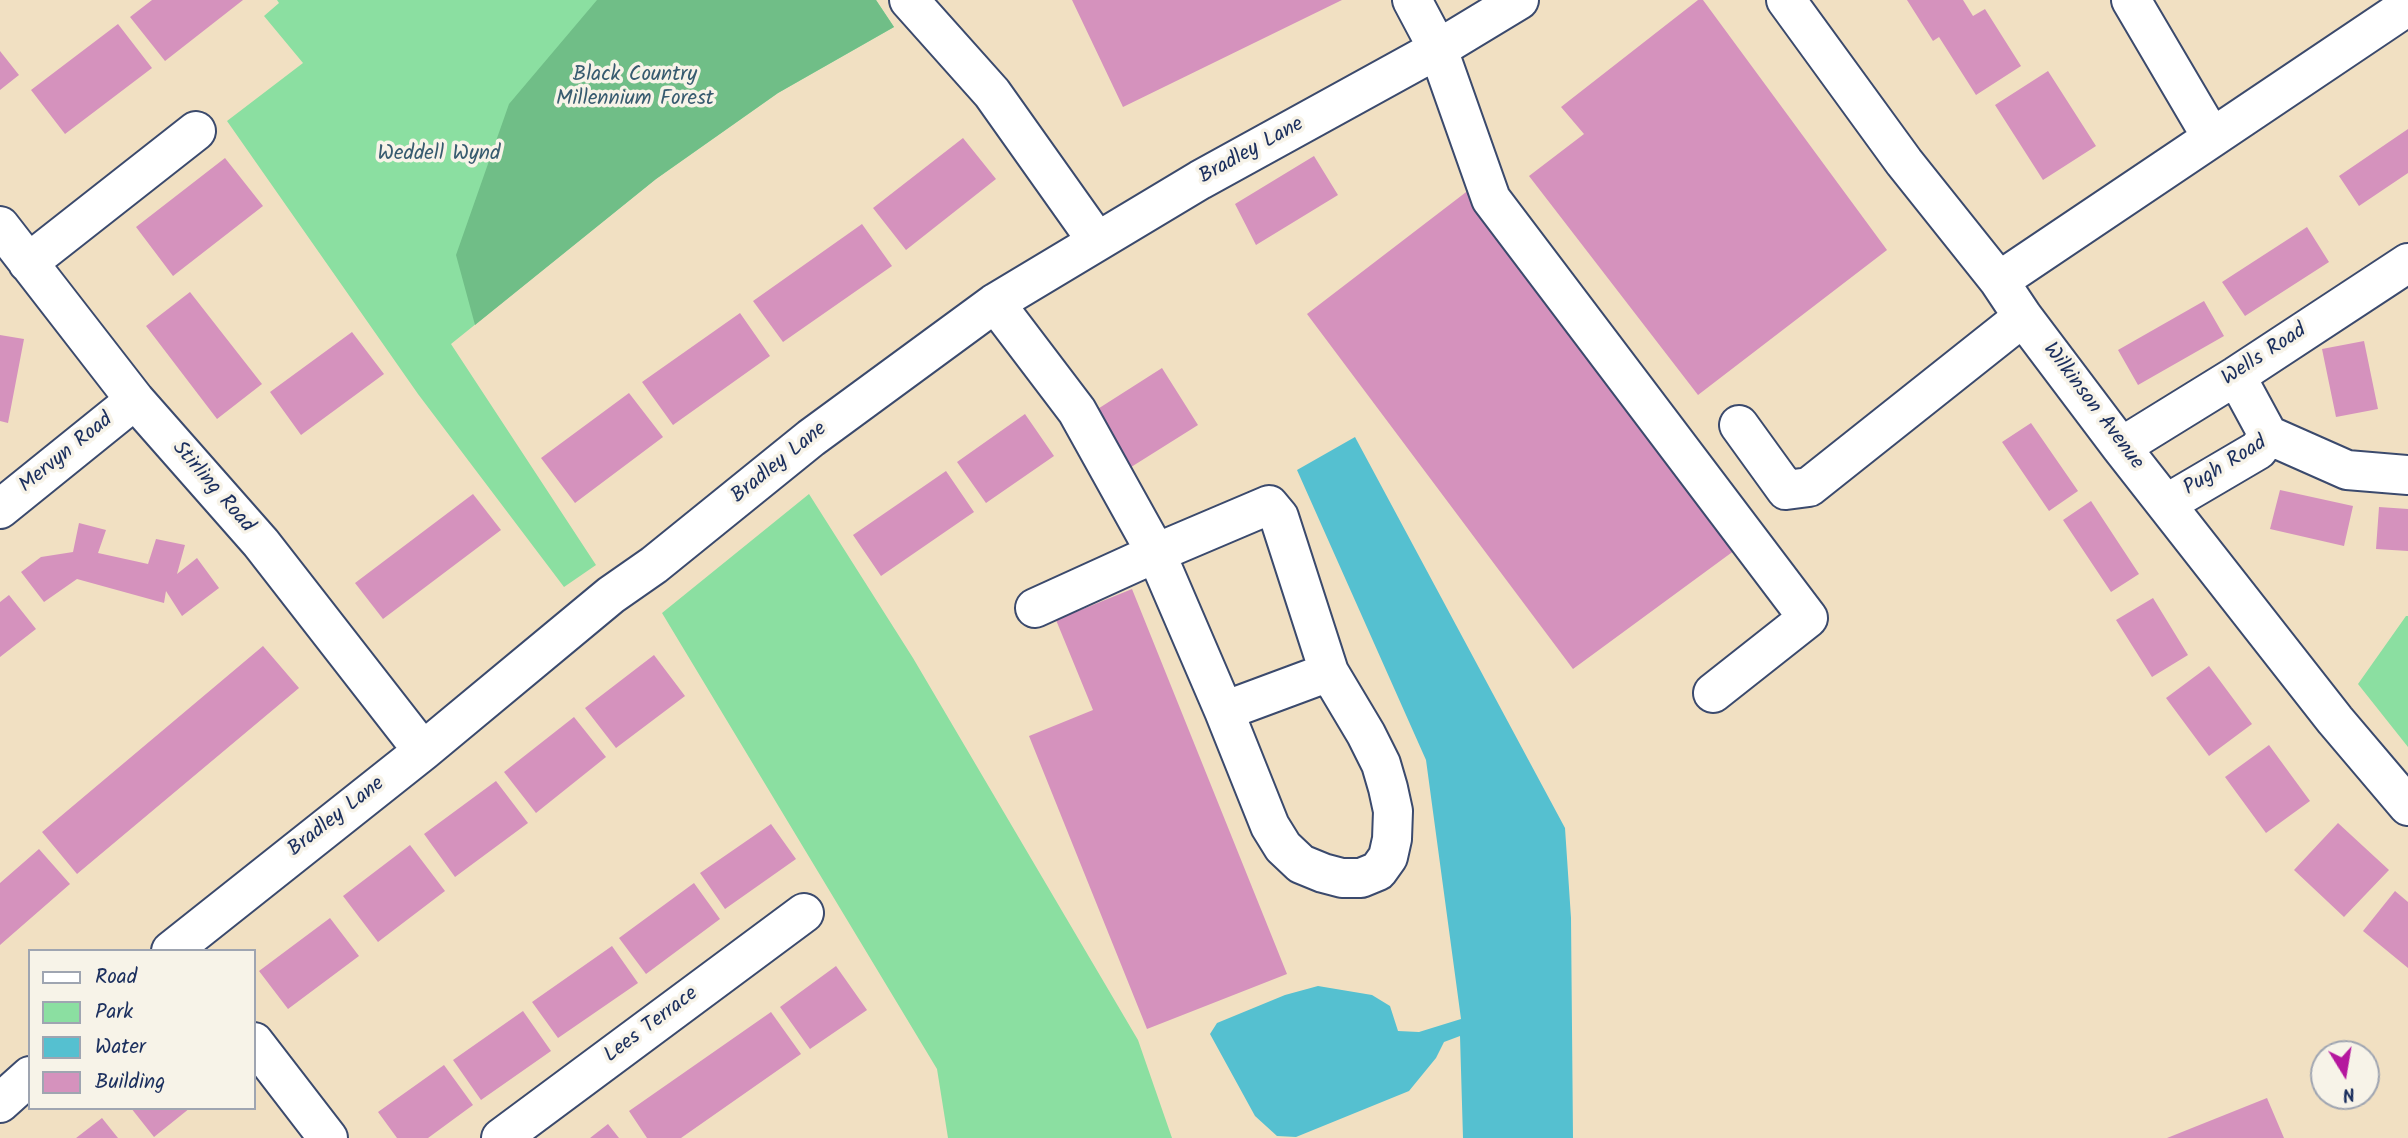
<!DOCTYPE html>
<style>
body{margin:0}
#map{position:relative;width:2408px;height:1138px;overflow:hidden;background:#f1e0c2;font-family:Kalam,sans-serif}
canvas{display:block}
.legend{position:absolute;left:28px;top:949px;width:228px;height:161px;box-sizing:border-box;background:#f7f3e8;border:2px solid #9fa5b1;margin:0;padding:9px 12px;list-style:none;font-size:21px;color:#1b2f5e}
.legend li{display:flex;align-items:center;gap:14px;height:35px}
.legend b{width:35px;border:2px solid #9fa5b1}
.north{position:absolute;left:2310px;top:1040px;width:70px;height:70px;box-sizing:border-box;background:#f7f3e8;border:2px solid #9fa5b1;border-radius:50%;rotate:169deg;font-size:19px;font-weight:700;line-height:28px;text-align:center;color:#1b2f5e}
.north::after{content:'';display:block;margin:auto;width:24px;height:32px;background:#b5179e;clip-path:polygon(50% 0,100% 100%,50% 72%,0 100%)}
</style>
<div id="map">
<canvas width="2408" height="1138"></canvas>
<ul class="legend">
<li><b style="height:9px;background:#fff"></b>Road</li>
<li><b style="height:19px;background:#8bdfa1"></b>Park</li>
<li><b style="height:19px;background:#55c0d0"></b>Water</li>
<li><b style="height:19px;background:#d592bd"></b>Building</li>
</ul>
<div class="north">N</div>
</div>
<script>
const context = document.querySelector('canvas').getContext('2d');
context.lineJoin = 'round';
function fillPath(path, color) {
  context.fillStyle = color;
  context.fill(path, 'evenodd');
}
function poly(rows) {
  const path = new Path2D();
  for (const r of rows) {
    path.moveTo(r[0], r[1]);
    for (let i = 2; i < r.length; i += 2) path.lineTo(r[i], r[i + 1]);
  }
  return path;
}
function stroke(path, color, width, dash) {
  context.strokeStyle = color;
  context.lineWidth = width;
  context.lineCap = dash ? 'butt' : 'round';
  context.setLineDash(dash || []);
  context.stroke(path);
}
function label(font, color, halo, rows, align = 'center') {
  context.font = font + ' Kalam,sans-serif';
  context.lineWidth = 7;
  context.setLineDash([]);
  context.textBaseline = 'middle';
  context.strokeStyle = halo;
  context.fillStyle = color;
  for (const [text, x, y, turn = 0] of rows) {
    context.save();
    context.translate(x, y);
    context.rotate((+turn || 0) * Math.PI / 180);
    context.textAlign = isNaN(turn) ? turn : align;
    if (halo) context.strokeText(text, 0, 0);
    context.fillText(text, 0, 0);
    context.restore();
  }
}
const green = poly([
 [277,0,876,0,894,27,778,93,656,179,451,344,596,565,564,587,418,394,227,121,303,63,264,16,279,3],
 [809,494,913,658,1138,1040,1172,1138,948,1138,937,1069,662,613],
 [2406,616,2408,616,2408,747,2358,684]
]);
const forest = poly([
 [597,0,876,0,894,27,778,93,656,179,475,325,456,255,509,104]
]);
const water = poly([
 [1355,437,1565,828,1571,918,1573,1138,1463,1138,1460,1036,1444,1042,1436,1058,1409,1091,1296,1137,1277,1136,1255,1116,1210,1034,1217,1023,1285,995,1318,986,1372,995,1390,1006,1398,1031,1419,1032,1461,1019,1426,760,1297,470]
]);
const building = poly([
 [152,0,243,0,165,61,130,17],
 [1072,0,1342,0,1123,107],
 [1698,0,1703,0,1887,250,1698,395,1529,176,1584,134,1561,107],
 [1907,0,1963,0,1973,16,1985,9,2021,66,1976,95,1939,37,1933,41],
 [118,24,152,68,65,134,31,90],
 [0,51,19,75,0,90],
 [2048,71,2096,146,2043,180,1995,105],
 [2408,129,2408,173,2359,206,2339,176],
 [963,138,996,179,906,250,873,208],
 [1314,156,1338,195,1256,245,1235,204],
 [225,158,263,206,173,276,136,227],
 [1474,186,1746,542,1573,669,1307,314],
 [862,224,892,266,783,342,753,301],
 [2307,227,2329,262,2245,316,2222,282],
 [190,292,262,384,217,419,146,326],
 [2204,301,2224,336,2138,385,2118,350],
 [740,313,770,356,673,425,642,382],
 [352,332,384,374,301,435,270,392],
 [0,335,24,339,8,423,0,421],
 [2364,341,2378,409,2336,417,2322,349],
 [1162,368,1198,425,1128,469,1093,412],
 [629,393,663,437,575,503,541,458],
 [1025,414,1054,456,986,503,957,462],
 [2031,423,2078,491,2049,511,2002,442],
 [946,471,974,512,881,576,853,535],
 [2280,490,2353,506,2344,546,2270,529],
 [473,494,501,530,383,619,355,583],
 [2091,501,2139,574,2111,592,2063,520],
 [2379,507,2408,509,2408,551,2376,549],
 [79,523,106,530,98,553,148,564,156,539,185,545,177,574,197,558,219,588,182,616,166,591,164,603,77,579,44,602,21,572,41,557,73,552],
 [1132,589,1287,974,1147,1029,1029,736,1093,710,1056,620],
 [9,595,36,629,0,657,0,602],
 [2153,598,2188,655,2152,677,2116,620],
 [263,646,299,688,77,874,42,832],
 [654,655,685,696,616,748,585,708],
 [2209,666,2252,724,2209,756,2166,698],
 [574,717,606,757,536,813,504,772],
 [2269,745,2310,801,2266,833,2225,777],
 [496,781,528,823,455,877,424,834],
 [2338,823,2389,870,2344,917,2294,870],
 [771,824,796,859,725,909,700,873],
 [410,845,445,891,378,942,343,896],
 [39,849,70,884,0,945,0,883],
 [694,883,720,919,646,974,619,938],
 [2395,891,2408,902,2408,968,2363,931],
 [330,918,359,956,288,1009,259,971],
 [612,946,638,983,558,1038,532,1002],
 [836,966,867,1010,810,1049,780,1007],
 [523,1011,551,1051,481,1100,453,1060],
 [771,1012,801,1054,681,1138,647,1138,629,1111],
 [444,1065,473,1105,428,1138,397,1138,378,1112],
 [2267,1098,2284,1138,2167,1138],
 [131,1108,190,1108,154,1137],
 [102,1118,118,1138,76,1138],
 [608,1124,619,1138,590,1138]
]);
const minor = poly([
 [909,0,992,93,1097,241],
 [1412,0,1438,49,1491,199,1808,618,1713,693],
 [1786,0,1904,162,1999,281,2023,317,2121,447,2335,720,2408,806],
 [2131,0,2211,136],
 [0,226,135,400,261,543,423,751],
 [28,263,196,131],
 [1999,281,2408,6],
 [995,303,1077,411,1156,553,1224,711],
 [2236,376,2268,435],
 [1739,425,1786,490,1809,487,2023,317],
 [2268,435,2347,470,2408,475],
 [2121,447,2236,376,2408,263],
 [2166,504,2258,450,2268,435],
 [0,509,135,400],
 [1035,608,1156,553,1269,505,1279,517,1329,672,1366,734,1381,764,1388,788,1393,811,1392,839,1388,857,1378,871,1361,878,1342,878,1323,873,1301,864,1283,847,1270,826,1224,711,1329,672],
 [171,951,423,751,611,595,654,565,811,438,995,303,1200,180,1438,49,1519,0],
 [254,1042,328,1138],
 [0,1103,30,1076],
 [501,1138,804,913]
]);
const parkNames = [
 ["Black Country",635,76],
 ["Millennium Forest",635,100],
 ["Weddell Wynd",439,155]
];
const streetNames = [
 ["Bradley Lane",1252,152,-29],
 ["Wells Road",2265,356,-33],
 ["Wilkinson Avenue",2092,407,53],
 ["Mervyn Road",67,454,-39],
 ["Bradley Lane",780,464,-39],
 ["Pugh Road",2226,467,-32],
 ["Stirling Road",212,488,49],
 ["Bradley Lane",337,818,-38],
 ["Lees Terrace",652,1026,-37]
];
fillPath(green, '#8bdfa1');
fillPath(forest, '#70be87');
fillPath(water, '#55c0d0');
fillPath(building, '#d592bd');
stroke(minor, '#3b4a6d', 42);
stroke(minor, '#fff', 38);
label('21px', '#375b6f', '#f7f3e8', parkNames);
label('21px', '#1b2f5e', '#f7f3e8', streetNames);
</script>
